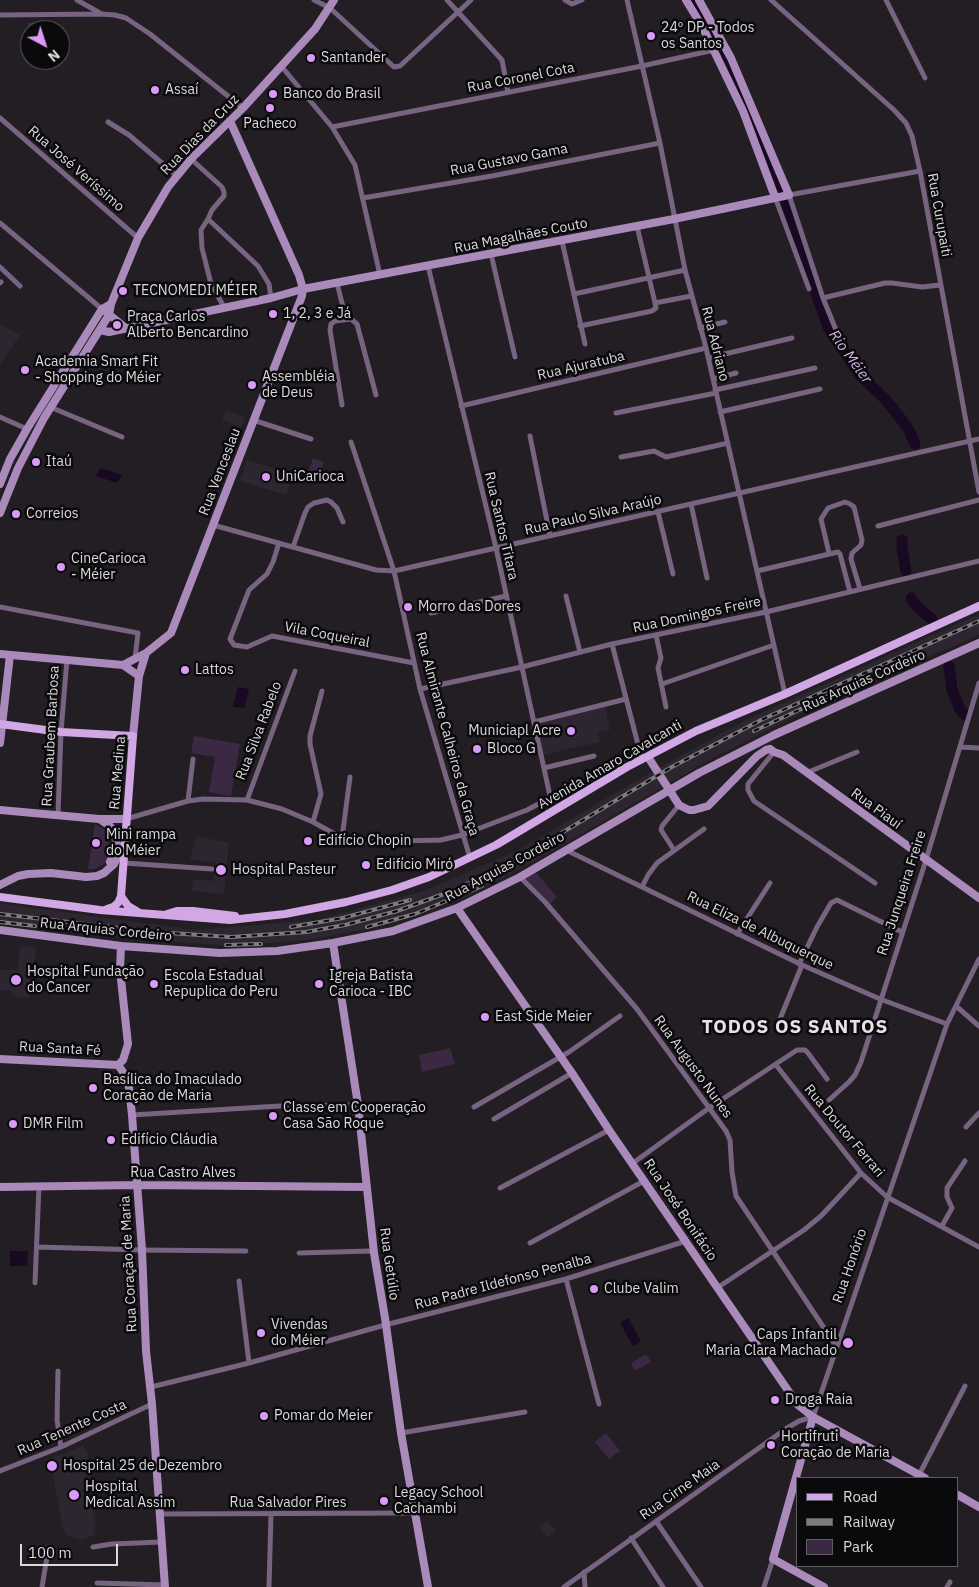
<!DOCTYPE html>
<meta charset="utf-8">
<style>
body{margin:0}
#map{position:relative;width:979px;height:1587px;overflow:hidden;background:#221e23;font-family:"IBM Plex Sans",sans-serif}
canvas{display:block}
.legend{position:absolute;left:796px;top:1477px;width:162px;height:90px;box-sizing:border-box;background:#0a090b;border:1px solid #5e5c5f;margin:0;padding:6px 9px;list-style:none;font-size:15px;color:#dbd9dc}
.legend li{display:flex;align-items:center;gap:10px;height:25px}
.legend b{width:25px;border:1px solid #5e5c5f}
.north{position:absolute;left:20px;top:20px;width:50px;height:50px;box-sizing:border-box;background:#0a090b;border:1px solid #5e5c5f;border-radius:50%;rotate:140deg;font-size:14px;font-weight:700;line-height:20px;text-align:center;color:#dbd9dc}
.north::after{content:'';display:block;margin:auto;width:18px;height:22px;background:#da9af7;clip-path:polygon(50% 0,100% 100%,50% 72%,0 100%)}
.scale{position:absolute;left:20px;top:1544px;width:98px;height:22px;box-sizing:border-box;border:2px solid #dbd9dc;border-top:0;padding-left:6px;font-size:15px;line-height:18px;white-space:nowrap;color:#dbd9dc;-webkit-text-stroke:4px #0a090b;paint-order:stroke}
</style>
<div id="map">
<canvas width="979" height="1587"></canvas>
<ul class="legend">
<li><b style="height:6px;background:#d2a7e5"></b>Road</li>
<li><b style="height:6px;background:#7e7b7f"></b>Railway</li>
<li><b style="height:14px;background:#3b2944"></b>Park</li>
</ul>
<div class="north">N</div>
<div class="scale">100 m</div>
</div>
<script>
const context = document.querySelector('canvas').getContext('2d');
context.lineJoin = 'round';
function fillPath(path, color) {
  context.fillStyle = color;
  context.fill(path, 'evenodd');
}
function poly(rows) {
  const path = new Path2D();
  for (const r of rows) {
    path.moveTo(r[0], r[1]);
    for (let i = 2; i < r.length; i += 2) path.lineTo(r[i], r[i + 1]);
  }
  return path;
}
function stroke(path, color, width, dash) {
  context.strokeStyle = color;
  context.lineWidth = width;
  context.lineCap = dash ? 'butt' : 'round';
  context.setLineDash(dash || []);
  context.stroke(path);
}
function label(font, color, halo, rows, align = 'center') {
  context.font = font + ' "IBM Plex Sans",sans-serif';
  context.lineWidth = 5;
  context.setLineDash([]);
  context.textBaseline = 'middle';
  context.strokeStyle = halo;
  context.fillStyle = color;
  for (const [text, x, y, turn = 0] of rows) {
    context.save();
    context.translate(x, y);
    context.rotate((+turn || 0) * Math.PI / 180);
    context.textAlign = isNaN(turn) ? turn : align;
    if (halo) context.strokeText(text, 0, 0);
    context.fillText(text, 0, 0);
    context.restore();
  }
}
const built = poly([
 [0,324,20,335,0,364],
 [226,410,245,417,241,427,222,420],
 [247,460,293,474,286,495,240,481],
 [979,614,979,635,809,709,711,759,533,862,468,896,390,924,315,939,230,946,117,937,0,924,0,903,193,930,317,920,427,890,516,851,660,767,748,719],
 [605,707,610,730,598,732,600,742,543,755,536,724],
 [196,836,229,843,224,894,192,891,193,879,213,881,216,862,190,860],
 [21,945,36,947,29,998,16,997,9,990,0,991,0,970,17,970],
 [83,1446,87,1452,89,1460,92,1476,88,1486,96,1524,94,1535,81,1540,68,1536,63,1529,52,1469,53,1458],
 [547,1520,556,1531,548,1538,539,1527]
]);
const green = poly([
 [28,23,40,23,40,30,30,30,30,41,28,41],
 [313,458,324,462,318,480,307,476],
 [194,736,240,744,231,796,209,792,215,757,191,753],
 [95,824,109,832,113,837,114,844,112,854,107,862,95,869,88,869],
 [534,870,557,897,549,905,523,877],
 [450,1048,455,1064,422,1072,419,1055],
 [646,1354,651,1362,635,1371,631,1363],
 [606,1433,620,1451,609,1459,595,1442]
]);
const water = poly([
 [100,468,122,475,117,483,96,476],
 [238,687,249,689,244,708,233,707],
 [10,1251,28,1251,27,1266,10,1266],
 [628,1318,641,1341,633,1346,620,1323]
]);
const river = poly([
 [693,0,720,48,751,117,779,190],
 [784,203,828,327,860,375,886,400,898,415,909,430,915,444],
 [902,540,902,548,906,571],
 [911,598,917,607,932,619],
 [949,666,952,690,960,709,965,715]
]);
const street = poly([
 [77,0,100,13],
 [314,0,330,8,394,67,400,66,471,0],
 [447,0,502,60,508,92],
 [565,0,572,4,582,0],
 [627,0,660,143,685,270,706,348,785,694],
 [771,0,894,110,906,123,912,136,920,171,979,492],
 [886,0,925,78],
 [0,15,102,14,115,15,126,18,150,34,243,108],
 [282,67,332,127,355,165,380,275],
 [0,118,138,238],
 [108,122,129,135,176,175],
 [332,127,642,66,714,50],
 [191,159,222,187,224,192,224,196,212,210,208,219,258,266,269,284,271,298],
 [775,197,809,289],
 [363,198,492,176,660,143],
 [208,219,201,230,202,248,211,284,224,307],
 [0,223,102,309],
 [637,226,655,303],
 [562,241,585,344],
 [491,254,515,357],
 [0,267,20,286],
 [0,283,1,282],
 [337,283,346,319],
 [574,294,685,270],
 [823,298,885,283,892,283,922,287,940,285],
 [580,326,652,311,656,308,655,303,691,296],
 [700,328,725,322],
 [838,335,823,298,789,195,920,171],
 [708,358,792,338],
 [713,379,736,373],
 [715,390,815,368],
 [342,405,330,330,331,324,335,321,351,319,357,324,376,395],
 [461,406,706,348],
 [50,407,122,437],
 [720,412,820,389],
 [616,413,716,393],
 [0,417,27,429],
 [253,420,311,439],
 [530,436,550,536],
 [351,442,394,571,420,689,470,858],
 [621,457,654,451,666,457,728,443],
 [691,504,707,578],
 [658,512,673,574],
 [213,525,376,570,394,571,979,439],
 [878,526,979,500],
 [279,543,273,562,267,574,249,590,230,639,234,645,247,647,272,636,414,663],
 [293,547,305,513,308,507,314,503,327,500,331,502,337,508,343,522],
 [829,553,821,519,828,508,845,502,850,504,854,507,862,540,861,545,852,553,851,559,860,589],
 [757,571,838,552,840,554,850,592],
 [566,596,580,652],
 [0,607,138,633,135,658],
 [431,613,506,596],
 [656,635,661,658,658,668,666,707],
 [612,644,642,760],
 [662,684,774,645],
 [420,689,522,667,612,644,766,612,979,561],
 [534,722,626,699],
 [960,747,979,748],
 [774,752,748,784,748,790,754,801,875,883],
 [544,768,594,756],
 [806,773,857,752],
 [247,800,295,671],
 [188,801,193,759],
 [58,815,61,732,67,659],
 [126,819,188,801,203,799,247,800,282,809,313,822,342,838,358,842,441,840,462,835,527,810,546,800,550,796,496,548,428,266],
 [313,822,321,794,310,744,310,736,322,691],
 [342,838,350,777],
 [566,850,802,965,880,999,947,1024],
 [674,850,661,830,662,826,679,805],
 [124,863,212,869],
 [520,877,545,902,637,1009,726,1131,730,1140,732,1172,736,1196,836,1346],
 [642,887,648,875,657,863,704,829],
 [737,934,770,883],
 [799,964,817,927,831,903,837,900,902,932],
 [956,1006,979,1026],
 [780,1019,802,965],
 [776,1065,861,1173,887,1197,979,1247],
 [829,1100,849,1082,855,1075,861,1062,926,860,979,683],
 [474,1107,569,1052,620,1016],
 [132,1115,280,1106,358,1105],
 [494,1119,572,1073],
 [966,1127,979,1113],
 [633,1163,709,1108,797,1050,805,1050,808,1053,827,1079],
 [500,1188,609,1130],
 [942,1226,952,1208,947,1197,947,1188,965,1161],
 [530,1243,644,1181],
 [37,1247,142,1250,246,1251],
 [299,1253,370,1251,374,1253],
 [566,1279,599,1404],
 [239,1281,249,1363],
 [35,1283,39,1186],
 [717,1288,804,1230,821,1216,861,1173],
 [58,1371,57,1420,61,1447],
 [151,1387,249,1363,385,1325,566,1279,686,1241],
 [401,1433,525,1412],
 [0,1471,61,1447,152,1404],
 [919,1475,965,1386],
 [160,1514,415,1513],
 [656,1521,701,1587],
 [631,1538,663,1587],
 [93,1547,112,1544,162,1542],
 [584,1572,585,1587],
 [97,1583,165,1585],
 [42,1587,48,1551],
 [269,1587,271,1514],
 [564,1587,787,1428,799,1421,813,1417,947,1024,979,959],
 [764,1587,773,1559],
 [947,1587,950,1582]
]);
const secondary = poly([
 [686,0,703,28,743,111,775,197],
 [106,312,127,329],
 [100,330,109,332,271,298,303,289,674,219,789,195,731,58,699,0],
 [0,484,10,459,27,429,102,309,111,304],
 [0,513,18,468,44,418,109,315,111,304,138,238,168,187,191,159,243,108,315,29,334,0],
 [0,654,123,665,146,653,171,633,302,296,303,289,299,275,230,121],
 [123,665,139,676],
 [133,736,139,676,146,653],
 [0,743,10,655],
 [770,749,774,752,783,755,979,898],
 [648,757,679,805,689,810,694,810,708,806,757,756,766,750,770,749],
 [0,810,99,819,126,819],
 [101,820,111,827,116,837,117,847,110,862],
 [0,885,18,876,28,874,51,873,86,877,97,876,104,873,114,864,123,846],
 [457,908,572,1073,609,1130,798,1405,813,1417,925,1478],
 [0,930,121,946,220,953,277,951,333,943,393,931,457,908,520,877,699,773,774,735,979,643],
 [333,943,358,1105,374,1253,385,1318,401,1433,428,1587],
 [0,1059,118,1065],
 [118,1065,123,1072,129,1087,132,1115,142,1250,146,1351,152,1404,165,1587],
 [118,1065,123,1060,128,1044,120,970,121,946],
 [0,1187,137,1185,367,1187],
 [813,1417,773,1559,824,1587],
 [958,1495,979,1507]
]);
const primary = poly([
 [0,724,61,732,133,736,121,896,118,903,113,907,107,909],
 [121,896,128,906,138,912],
 [0,897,100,910,230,920,285,914,346,902,392,890,429,877,496,845,627,767,696,731,785,694,979,606],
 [167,914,177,911,193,911,235,916]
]);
const rail = poly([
 [754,731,831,695],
 [0,914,154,932,231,937,306,932,345,925,397,911,452,891,513,862,670,768,761,720,979,621],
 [0,922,35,926],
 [291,927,343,918,410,900],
 [367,927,415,914,482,886],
 [226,945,261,944]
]);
const markers = [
 [651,36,5,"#da9af7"],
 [311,58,5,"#da9af7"],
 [155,90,5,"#da9af7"],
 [273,94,5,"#da9af7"],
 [270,108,5,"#da9af7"],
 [123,291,5,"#da9af7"],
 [273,314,5,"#da9af7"],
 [117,325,5,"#da9af7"],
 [25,370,5,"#da9af7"],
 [252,385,5,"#da9af7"],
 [36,462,5,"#da9af7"],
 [266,477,5,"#da9af7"],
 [16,514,5,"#da9af7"],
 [61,567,5,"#da9af7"],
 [408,607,5,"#da9af7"],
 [185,670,5,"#da9af7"],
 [571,731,5,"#da9af7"],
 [477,749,5,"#da9af7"],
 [308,841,5,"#da9af7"],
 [96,843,5,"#da9af7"],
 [366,865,5,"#da9af7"],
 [221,870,6,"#da9af7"],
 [16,980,6,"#da9af7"],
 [154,984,5,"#da9af7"],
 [319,984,5,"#da9af7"],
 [485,1017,5,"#da9af7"],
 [93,1088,5,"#da9af7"],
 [273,1116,5,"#da9af7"],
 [13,1124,5,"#da9af7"],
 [111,1140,5,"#da9af7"],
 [594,1289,5,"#da9af7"],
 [261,1333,5,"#da9af7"],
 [848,1343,6,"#da9af7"],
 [775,1400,5,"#da9af7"],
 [264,1416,5,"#da9af7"],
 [771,1445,5,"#da9af7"],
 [52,1466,6,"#da9af7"],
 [74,1495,6,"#da9af7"],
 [384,1501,5,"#da9af7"]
];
const poiNames = [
 ["24º DP - Todos",661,28],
 ["os Santos",661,44],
 ["Santander",321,58],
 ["Assaí",165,90],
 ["Banco do Brasil",283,94],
 ["Pacheco",270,124,"center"],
 ["TECNOMEDI MÉIER",133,291],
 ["1, 2, 3 e Já",283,314],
 ["Praça Carlos",127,317],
 ["Alberto Bencardino",127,333],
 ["Academia Smart Fit",35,362],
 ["- Shopping do Méier",35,378],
 ["Assembléia",262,377],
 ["de Deus",262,393],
 ["Itaú",46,462],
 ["UniCarioca",276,477],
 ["Correios",26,514],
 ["CineCarioca",71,559],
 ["- Méier",71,575],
 ["Morro das Dores",418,607],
 ["Lattos",195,670],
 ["Municiapl Acre",561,731,"right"],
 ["Bloco G",487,749],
 ["Mini rampa",106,835],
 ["do Méier",106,851],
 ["Edifício Chopin",318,841],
 ["Edifício Miró",376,865],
 ["Hospital Pasteur",232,870],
 ["Hospital Fundação",27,972],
 ["do Cancer",27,988],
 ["Escola Estadual",164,976],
 ["Repuplica do Peru",164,992],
 ["Igreja Batista",329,976],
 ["Carioca - IBC",329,992],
 ["East Side Meier",495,1017],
 ["Basílica do Imaculado",103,1080],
 ["Coração de Maria",103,1096],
 ["Classe em Cooperação",283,1108],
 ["Casa São Roque",283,1124],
 ["DMR Film",23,1124],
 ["Edifício Cláudia",121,1140],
 ["Clube Valim",604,1289],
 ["Vivendas",271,1325],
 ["do Méier",271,1341],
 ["Caps Infantil",837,1335,"right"],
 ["Maria Clara Machado",837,1351,"right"],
 ["Droga Raia",785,1400],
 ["Pomar do Meier",274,1416],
 ["Hortifruti",781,1437],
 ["Coração de Maria",781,1453],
 ["Hospital 25 de Dezembro",63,1466],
 ["Hospital",85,1487],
 ["Medical Assim",85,1503],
 ["Legacy School",394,1493],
 ["Cachambi",394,1509]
];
const streetNames = [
 ["Rua Coronel Cota",521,78,-11],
 ["Rua Dias da Cruz",200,135,-46],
 ["Rua Gustavo Gama",509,160,-11],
 ["Rua José Veríssimo",76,169,41],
 ["Rua Curupaiti",939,215,80],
 ["Rua Magalhães Couto",521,236,-11],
 ["Rua Adriano",715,344,76],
 ["Rua Ajuratuba",581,366,-13],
 ["Rua Venceslau",220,472,-69],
 ["Rua Paulo Silva Araújo",593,515,-13],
 ["Rua Santos Titara",501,526,77],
 ["Rua Domingos Freire",697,615,-12],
 ["Vila Coqueiral",327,635,11],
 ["Rua Arquias Cordeiro",864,681,-24],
 ["Rua Silva Rabelo",259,731,-69],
 ["Rua Almirante Calheiros da Graça",447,734,75],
 ["Rua Graubem Barbosa",51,736,-87],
 ["Avenida Amaro Cavalcanti",610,765,-30],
 ["Rua Medina",118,773,-85],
 ["Rua Piauí",876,809,36],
 ["Rua Arquias Cordeiro",505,867,-28],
 ["Rua Junqueira Freire",902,893,-72],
 ["Rua Arquias Cordeiro",106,930,6],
 ["Rua Eliza de Albuquerque",760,931,26],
 ["Rua Santa Fé",60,1049,3],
 ["Rua Augusto Nunes",693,1067,54],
 ["Rua Doutor Ferrari",844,1131,50],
 ["Rua Castro Alves",183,1173],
 ["Rua José Bonifácio",680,1210,56],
 ["Rua Coração de Maria",129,1264,-93],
 ["Rua Getúlio",389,1264,82],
 ["Rua Honório",850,1266,-71],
 ["Rua Padre Ildefonso Penalba",503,1282,-15],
 ["Rua Tenente Costa",72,1428,-24],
 ["Rua Cirne Maia",680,1490,-35],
 ["Rua Salvador Pires",288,1503]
];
const waterNames = [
 ["Rio Méier",850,357,54]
];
const districtNames = [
 ["TODOS OS SANTOS",795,1028]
];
fillPath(built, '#2d2630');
fillPath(green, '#3b2944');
fillPath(water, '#190821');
stroke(river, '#190821', 11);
stroke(street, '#786381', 5);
stroke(secondary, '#aa8aba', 8);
stroke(primary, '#d2a7e5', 8);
stroke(rail, '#7e7b7f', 4);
stroke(rail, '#0a090b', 2, [5.5]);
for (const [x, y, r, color] of markers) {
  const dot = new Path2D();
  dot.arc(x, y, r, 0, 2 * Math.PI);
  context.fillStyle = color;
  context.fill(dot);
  stroke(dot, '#0a090b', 2);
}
label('14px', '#dbd9dc', '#0a090b', poiNames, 'left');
label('14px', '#dbd9dc', '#0a090b', streetNames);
label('italic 15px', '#d4afe5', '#0a090b', waterNames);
context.letterSpacing = '1px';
label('bold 19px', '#e5e1e7', '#0a090b', districtNames);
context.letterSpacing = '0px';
</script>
